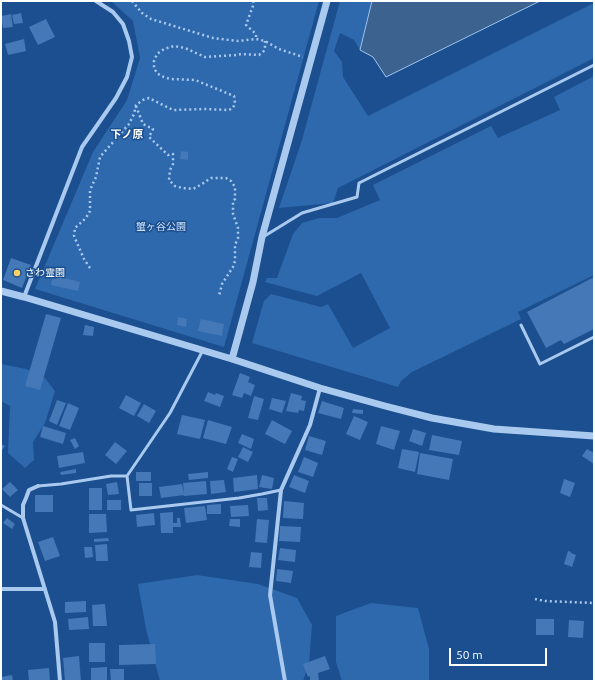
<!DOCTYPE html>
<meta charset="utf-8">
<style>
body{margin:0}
#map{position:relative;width:595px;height:682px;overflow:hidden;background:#1b4f8f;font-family:Ubuntu,sans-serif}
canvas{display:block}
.frame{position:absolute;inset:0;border:2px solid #fff;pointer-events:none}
.scale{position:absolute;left:449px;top:648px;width:98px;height:18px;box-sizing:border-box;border:2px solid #fff;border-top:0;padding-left:5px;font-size:12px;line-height:14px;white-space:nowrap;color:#fff;-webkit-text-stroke:3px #1b4f8f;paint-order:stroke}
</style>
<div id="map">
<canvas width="595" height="682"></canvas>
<div class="frame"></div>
<div class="scale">50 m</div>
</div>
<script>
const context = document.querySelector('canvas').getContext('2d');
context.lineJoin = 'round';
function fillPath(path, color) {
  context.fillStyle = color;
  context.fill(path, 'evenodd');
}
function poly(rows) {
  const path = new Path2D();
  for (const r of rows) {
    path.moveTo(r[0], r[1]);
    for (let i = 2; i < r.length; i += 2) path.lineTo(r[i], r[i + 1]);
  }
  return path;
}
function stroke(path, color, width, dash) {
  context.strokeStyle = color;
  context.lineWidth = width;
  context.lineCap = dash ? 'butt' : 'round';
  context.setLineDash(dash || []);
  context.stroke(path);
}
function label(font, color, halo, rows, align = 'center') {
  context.font = font + ' Ubuntu,"Noto Sans JP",sans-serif';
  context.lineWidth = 3;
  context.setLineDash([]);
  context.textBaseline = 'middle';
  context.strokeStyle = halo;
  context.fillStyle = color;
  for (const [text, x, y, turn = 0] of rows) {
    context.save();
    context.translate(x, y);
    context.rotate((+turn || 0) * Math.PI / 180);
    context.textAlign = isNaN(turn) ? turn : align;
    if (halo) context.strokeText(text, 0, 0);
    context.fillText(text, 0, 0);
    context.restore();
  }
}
const green = poly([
 [111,1,319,1,224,347,35,289,93,152,127,100,140,58,133,21],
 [340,1,372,1,360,50,354,40,340,33,334,51,342,62,343,77,368,116,594,3,594,58,338,188,333,203,279,208,302,140],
 [594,76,594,275,518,312,521,319,412,372,401,381,398,387,252,343,264,301,271,294,321,307,328,304,353,348,390,328,361,273,317,296,265,282,267,278,277,278,293,234,302,223,319,218,337,218,380,200,373,185,491,126,498,138,560,110,554,97],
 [1,364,26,369,44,377,55,391,45,423,33,442,34,460,25,468,8,453,10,406,1,401],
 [197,575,258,584,297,598,312,625,309,663,303,681,160,681,146,629,138,584],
 [371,603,418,608,429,649,429,681,342,681,336,662,336,616]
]);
const water = poly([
 [372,1,540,1,386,77,373,57,360,50,372,1]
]);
const building = poly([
 [21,13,23,23,14,24,12,15],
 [11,14,13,27,3,28,1,16],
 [46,19,55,37,38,45,29,27],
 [24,39,26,51,8,55,5,44],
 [181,151,188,152,188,160,180,159],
 [11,258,31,265,22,288,3,280],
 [53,275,80,282,78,291,51,285],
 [594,277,594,329,564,344,561,340,546,348,527,312],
 [46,314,61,318,40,390,25,386],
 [178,317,187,319,186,327,177,325],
 [201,319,224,324,222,336,198,331],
 [85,325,94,327,93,336,83,335],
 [240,373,250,377,248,382,255,385,251,396,244,393,242,398,232,395],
 [208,392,215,395,216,393,224,396,220,407,204,401],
 [291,393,302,396,301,400,306,401,304,411,299,410,298,413,286,411],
 [126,395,141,403,134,416,119,408],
 [254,396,264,399,258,420,248,418],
 [272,398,286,401,282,413,269,409],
 [57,400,66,403,57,425,49,421],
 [322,401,344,408,341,419,318,413],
 [68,403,79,408,70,430,59,426],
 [144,404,156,411,149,423,137,416],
 [353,409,363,410,363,414,352,413],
 [182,415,205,420,200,439,177,434],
 [354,416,368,422,360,440,346,434],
 [208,420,232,427,226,444,203,438],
 [272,420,292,431,285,444,265,434],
 [43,426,66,433,63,444,40,437],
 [381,426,400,431,394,450,376,444],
 [413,429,426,433,422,446,409,441],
 [242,434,254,439,251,449,238,443],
 [432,435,462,441,459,455,429,450],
 [309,436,326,441,322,455,305,450],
 [75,438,79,446,75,449,70,440],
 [115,442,127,451,116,464,105,455],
 [1,444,5,446,1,452],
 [243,447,253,452,248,462,238,457],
 [402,449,419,452,415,472,398,468],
 [587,449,594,453,594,464,582,456],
 [83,452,85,463,59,468,57,456],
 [420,453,453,459,449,480,417,474],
 [232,457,238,459,233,472,227,469],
 [304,457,318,463,313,477,298,472],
 [76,469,76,473,61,475,60,472],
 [136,472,151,472,151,481,136,481],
 [208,472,208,478,189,480,188,474],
 [257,475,258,489,234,492,233,478],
 [262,475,274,478,272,489,259,487],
 [294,475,309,481,305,493,289,487],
 [564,479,575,483,570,497,560,493],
 [224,480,226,492,211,494,210,481],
 [206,481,207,494,184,496,183,483],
 [10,482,18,490,10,497,2,489],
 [117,482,119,494,108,495,106,484],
 [139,483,152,483,152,496,139,496],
 [182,484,184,495,161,498,159,487],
 [89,488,102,488,102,510,89,510],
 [35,495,53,495,53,512,35,512],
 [257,498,267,498,268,510,258,511],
 [107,500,121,500,121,510,107,510],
 [284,501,304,503,303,519,283,518],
 [221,504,221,514,207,514,207,505],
 [248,505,249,516,231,517,230,506],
 [205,506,207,520,186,523,184,508],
 [173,512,173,523,177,523,177,518,180,518,181,527,173,527,173,533,161,533,160,513],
 [154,513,155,525,137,527,136,515],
 [89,514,106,514,107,532,89,533],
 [7,518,15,524,12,529,3,523],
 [230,519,240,519,240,527,229,526],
 [257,519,269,520,267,543,255,542],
 [280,526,301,527,300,542,279,541],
 [53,537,60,556,45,561,38,542],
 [108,538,109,541,94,542,94,539],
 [107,544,108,561,96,561,95,545],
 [84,547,92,547,93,557,85,558],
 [280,548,296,550,295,562,278,560],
 [568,551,571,552,571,553,576,555,572,567,564,564],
 [251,552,262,553,261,568,249,567],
 [277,569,293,571,291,583,276,581],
 [86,601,86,612,65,613,65,602],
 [105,604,107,626,93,626,92,605],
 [88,617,89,629,69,630,68,619],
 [536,619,554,619,554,635,536,635],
 [569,620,584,621,583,638,568,637],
 [89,643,105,643,105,662,89,662],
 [155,644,156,664,119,665,119,645],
 [79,656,81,681,65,681,63,658],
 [325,656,330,669,318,673,319,681,310,681,310,676,308,677,303,664],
 [107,667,107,680,91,681,91,668],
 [49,668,50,681,29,681,28,670],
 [110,669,124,669,124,680,111,681],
 [12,675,13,681,1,681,1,677]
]);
const path = poly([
 [132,1,142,13,151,19,213,38,238,41,256,39,265,41,279,49,303,57],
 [253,1,254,3,246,25,256,34,256,39],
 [136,106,143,124,153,129,149,137,168,155,173,154,173,164,170,170,169,180,175,186,182,188,193,189,202,184,211,178,226,178,231,181,235,187,235,199,233,201,233,214,238,228,238,238,235,245,235,261,233,267,222,284,219,296],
 [90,268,84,259,74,236,75,228,86,218,90,211,90,190,96,177,100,157,129,124,134,114,136,105,143,100,149,98,173,110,204,109,229,110,233,108,235,103,234,96,195,80,170,79,161,76,157,73,154,68,154,61,157,54,164,49,174,46,185,48,205,57,236,55,241,54,259,55,263,52,265,49,265,41],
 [535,599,545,601,594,603]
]);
const service = poly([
 [263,237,302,213,357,197,359,183,594,65],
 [521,325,540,364,594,337],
 [127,476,131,510,239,498,262,494,281,490],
 [38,486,61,484,111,476,127,476,170,413,203,350],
 [1,505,23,518]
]);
const minor = poly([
 [24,297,82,147,116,98,127,77,132,57,129,41,123,24,113,12,96,1],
 [38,486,29,490,26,498,23,505,23,518,55,622,60,681],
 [1,589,45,589],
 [285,681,270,595,281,490,310,425,320,388]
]);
const tertiary = poly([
 [1,291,24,297,232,359,320,388,385,406,432,418,494,429,594,436],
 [232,359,253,282,262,237,327,1]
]);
const markers = [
 [17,273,4,"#ffd166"]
];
const parkNames = [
 ["蟹ヶ谷公園",161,227]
];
const poiNames = [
 ["さわ霊園",25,273]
];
const neighbourhoodNames = [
 ["下ノ原",127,134]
];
fillPath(green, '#2e69ad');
fillPath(water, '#3c6290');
stroke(water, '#9cc4f0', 1);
fillPath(building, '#4478b7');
stroke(path, '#a9c9ee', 2.5, [2, 3]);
stroke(service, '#a9c9ee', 3);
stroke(minor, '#a9c9ee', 4);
stroke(tertiary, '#a9c9ee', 7);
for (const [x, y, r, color] of markers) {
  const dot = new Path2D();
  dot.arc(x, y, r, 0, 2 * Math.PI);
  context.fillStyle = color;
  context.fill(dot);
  stroke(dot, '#1b4f8f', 1.5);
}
label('10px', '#cfe3fa', '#1b4f8f', parkNames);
label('10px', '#fff', '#1b4f8f', poiNames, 'left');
label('bold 11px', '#fff', '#1b4f8f', neighbourhoodNames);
</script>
